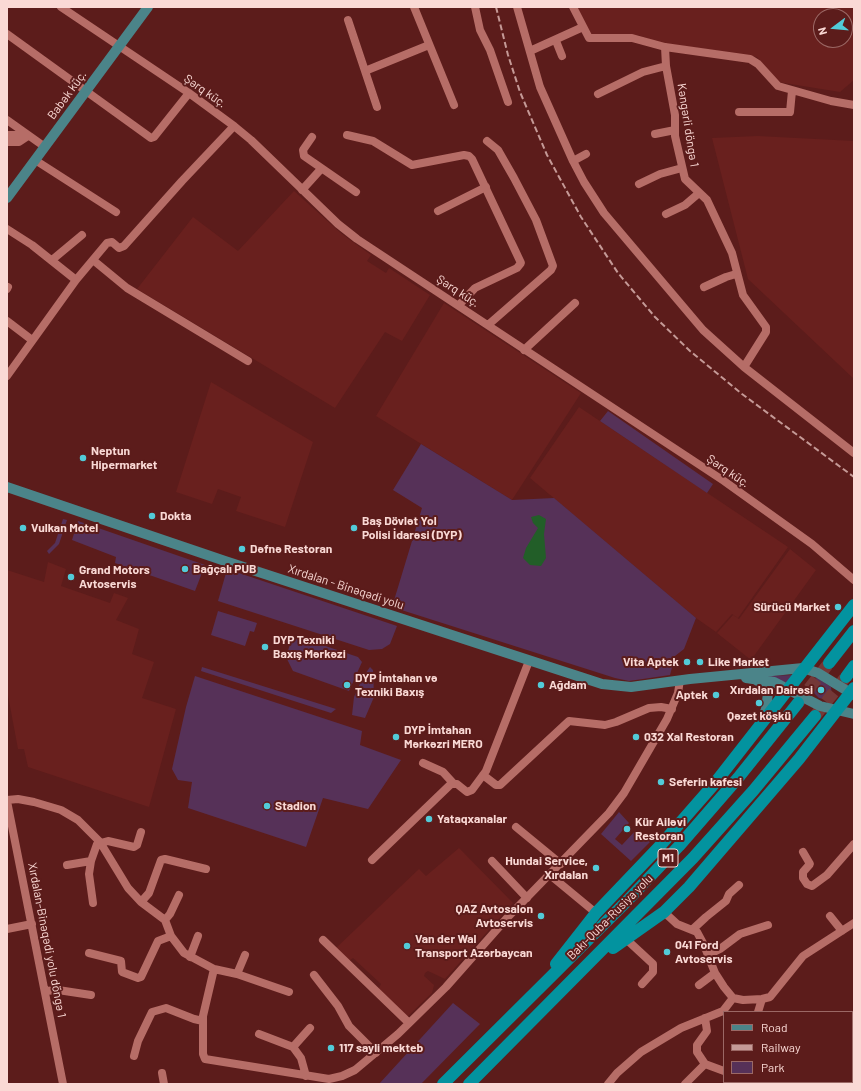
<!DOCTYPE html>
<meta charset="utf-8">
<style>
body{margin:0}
#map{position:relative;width:861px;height:1091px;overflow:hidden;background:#5c1c1b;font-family:Barlow,sans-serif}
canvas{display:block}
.frame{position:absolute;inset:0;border:8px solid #fad9d5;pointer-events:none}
.legend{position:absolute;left:723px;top:1011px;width:130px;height:72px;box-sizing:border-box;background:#5c1c1b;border:1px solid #9b6865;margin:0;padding:5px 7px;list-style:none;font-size:12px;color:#fad9d5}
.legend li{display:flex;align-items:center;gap:8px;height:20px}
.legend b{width:20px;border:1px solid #9b6865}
.north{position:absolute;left:813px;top:8px;width:40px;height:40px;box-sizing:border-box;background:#5c1c1b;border:1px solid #9b6865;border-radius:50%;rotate:254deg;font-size:11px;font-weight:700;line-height:16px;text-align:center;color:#fad9d5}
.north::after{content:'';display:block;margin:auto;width:14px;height:18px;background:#52cbd8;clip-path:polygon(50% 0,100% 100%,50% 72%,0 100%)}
</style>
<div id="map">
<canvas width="861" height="1091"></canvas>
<div class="frame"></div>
<ul class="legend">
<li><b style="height:5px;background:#4b8489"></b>Road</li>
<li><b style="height:5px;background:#c59a97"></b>Railway</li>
<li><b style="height:11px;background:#563158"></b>Park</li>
</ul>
<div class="north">N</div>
</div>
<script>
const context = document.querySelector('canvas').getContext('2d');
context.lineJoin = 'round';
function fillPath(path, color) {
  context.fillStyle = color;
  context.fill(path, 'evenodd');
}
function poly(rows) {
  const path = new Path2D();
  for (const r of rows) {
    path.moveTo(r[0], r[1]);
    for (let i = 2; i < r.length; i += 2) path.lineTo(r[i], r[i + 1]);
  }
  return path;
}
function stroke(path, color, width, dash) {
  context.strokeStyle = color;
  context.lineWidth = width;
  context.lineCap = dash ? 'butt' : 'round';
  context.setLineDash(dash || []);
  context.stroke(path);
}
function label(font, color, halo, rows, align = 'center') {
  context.font = font + ' Barlow,sans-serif';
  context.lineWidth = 4;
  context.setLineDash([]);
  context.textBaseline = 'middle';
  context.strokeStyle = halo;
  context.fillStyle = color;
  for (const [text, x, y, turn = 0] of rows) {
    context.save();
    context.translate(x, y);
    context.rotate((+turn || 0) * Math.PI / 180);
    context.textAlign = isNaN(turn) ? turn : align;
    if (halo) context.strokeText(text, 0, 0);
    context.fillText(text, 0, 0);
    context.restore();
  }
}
const built = poly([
 [577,7,854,7,854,80,840,92,778,82,757,57,657,42,638,35,590,36],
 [821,16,845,16,845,40,821,40],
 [758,136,854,141,854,379,748,279,712,138],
 [294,191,342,234,371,255,367,261,386,273,389,268,430,295,402,341,385,332,335,408,137,289,193,217,238,251],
 [444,303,581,393,512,500,376,416],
 [211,382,313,442,285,527,236,511,241,497,218,489,212,504,176,492],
 [579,407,788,547,738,618,732,614,716,632,696,618,530,478],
 [790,549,816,570,751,660,717,633,733,615,739,619],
 [48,562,66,569,61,586,110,603,114,593,128,598,116,620,139,629,132,654,154,662,142,698,176,709,149,807,28,767,24,749,18,749,7,690,7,570,44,582],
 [459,848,513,903,445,979,428,971,425,973,424,976,434,985,432,993,407,1017,378,990,381,984,353,958,349,961,336,948,419,869,426,876]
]);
const green = poly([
 [608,411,713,484,707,493,600,421],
 [421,444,512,500,554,498,696,618,684,649,675,656,670,675,629,681,615,678,392,607,422,508,393,490],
 [63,519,67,520,59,544,49,554,47,551,55,543],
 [78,521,205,565,195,591,115,563,116,557,72,540],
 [233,571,397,626,390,644,382,649,369,650,218,601,226,573],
 [218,611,257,623,254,632,250,631,245,646,211,635],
 [296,636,358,657,362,662,349,691,293,671,286,657,292,638],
 [202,667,336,709,331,713,201,671],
 [370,667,373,670,374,697,365,718,352,715,354,697,363,677],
 [795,675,789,683,761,676],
 [195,676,362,731,360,745,401,760,368,809,323,798,306,847,188,808,192,782,178,780,172,769,186,707],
 [817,678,831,687,832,696,828,700,819,698,809,688,809,681],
 [619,812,629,823,615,839,622,845,636,830,650,842,631,861,601,834],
 [453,1003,480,1024,421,1084,379,1084]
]);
const water = poly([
 [539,515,546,519,544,534,546,558,541,566,530,565,523,558,526,548,538,528,533,523,531,517]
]);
const highwayTunnel = poly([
 [798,703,829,663],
 [815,716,845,678]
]);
const minor = poly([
 [61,7,189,93,234,126,251,140,338,224,357,239,724,481,812,544,854,580],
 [414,7,454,105],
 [475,7,480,30,490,50,508,102],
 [517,7,540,87,573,161,584,182,604,213,703,330,744,367,854,453],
 [573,7,589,38,632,38,665,47,750,59,758,64,778,86,831,101,854,105],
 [348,20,377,107],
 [7,34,151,138,154,137,189,93],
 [556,41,562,56],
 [665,47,666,66,675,115,675,136,685,179,707,200,732,253,743,295,766,327,766,332,744,367],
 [530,51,583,27],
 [365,71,429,45],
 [598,94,643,72,666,66],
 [739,112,790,112,792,91],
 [7,120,45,147],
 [655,134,675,130],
 [7,135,17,135,23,132],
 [347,135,373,141,412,165,464,155,469,156,472,159,521,263,517,268,475,288,459,305],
 [312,137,303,150,304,156,356,192],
 [487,141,498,150,514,178,536,220,553,266,551,270,488,325],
 [7,142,19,142,28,136],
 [35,160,116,212],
 [573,161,586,154],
 [639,184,660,174,682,168],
 [302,190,321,169],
 [438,211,486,187],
 [666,214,685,205,699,193],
 [7,229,32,245,76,280],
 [52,260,82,235],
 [93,260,127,288,248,361],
 [704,287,726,277,736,274],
 [7,289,8,287],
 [7,321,32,340],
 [524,350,575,303],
 [7,376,76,280,107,243,112,242,119,248,124,246,182,181,234,126],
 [423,763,443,772,453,783],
 [483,775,496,785,500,785,569,721,605,725,616,722,649,708,661,707,672,709],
 [7,800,18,799,34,802,61,810,78,820,100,842,128,888,141,902,165,920,171,936,184,953,214,969,237,974,289,992],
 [7,801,63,1084],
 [516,827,561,864],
 [803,852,810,864,803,872,803,878,807,884,812,886,827,875,854,844],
 [372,860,451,784,457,784,467,792,472,790,486,771,529,661],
 [492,861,527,898],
 [67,865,91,861],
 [550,875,596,913],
 [141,902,149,893,161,860,165,859,206,869],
 [93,903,89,874,91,861,97,844,108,841,134,847,137,845,141,832],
 [664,912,677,924,697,932,704,945,715,973,724,987,733,998,743,1000,762,999,770,997,803,956,854,923],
 [830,916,842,931],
 [165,920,170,914,179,895],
 [7,929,32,924],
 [693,929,706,917,726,901,729,894,739,885],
 [626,939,653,964,653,972,642,984],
 [323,940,409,1023],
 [89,953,121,961,122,972,138,978,141,977,158,941,171,936],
 [708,955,720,949,740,934,768,925],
 [190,957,198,936],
 [214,969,203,1016,203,1054,205,1059,329,1079,342,1076,355,1070,398,1034,446,987,507,918,609,813,624,793,667,719,678,693,680,680],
 [237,974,245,955],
 [314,975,338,1006,349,1026,376,1053],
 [699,985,715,973],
 [45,991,58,990,91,995],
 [758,1012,762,999],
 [705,1018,707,1031,697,1045,697,1052,705,1064,724,1071],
 [259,1034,293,1047,301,1058,306,1076],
 [293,1047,310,1028],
 [134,1056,138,1041,152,1012,166,1008,194,1019,203,1021],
 [162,1073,164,1084],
 [608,1084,617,1073,641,1052,681,1028,723,1011,733,998],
 [685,1084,705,1064]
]);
const major = poly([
 [7,198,148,7],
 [7,487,225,561,602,684,631,687,690,679,803,668,818,673,854,695],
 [746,678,774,682,820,706,854,714],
 [756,680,763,684,768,693,766,709,762,719]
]);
const highway = poly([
 [829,663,854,631],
 [846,677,854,666],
 [613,948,664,912,689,887,799,759,854,688],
 [556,964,596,913,659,847,715,783,854,605],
 [443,1084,626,902,679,846,738,778,798,703],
 [469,1084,693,858,753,791,815,716]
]);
const rail = poly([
 [496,7,508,55,520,92,547,155,581,217,618,273,655,317,690,351,742,394,854,477]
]);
const markers = [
 [83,458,4,"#52cbd8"],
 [152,516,4,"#52cbd8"],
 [23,528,4,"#52cbd8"],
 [354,528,4,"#52cbd8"],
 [242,549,4,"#52cbd8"],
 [185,569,4,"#52cbd8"],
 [71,577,4,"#52cbd8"],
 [838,607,4,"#52cbd8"],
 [265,647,4,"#52cbd8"],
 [687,662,4,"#52cbd8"],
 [700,662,4,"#52cbd8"],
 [347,685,4,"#52cbd8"],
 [541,685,4,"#52cbd8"],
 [821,690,4,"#52cbd8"],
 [716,695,4,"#52cbd8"],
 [759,703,4,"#52cbd8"],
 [396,737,4,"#52cbd8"],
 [636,737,4,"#52cbd8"],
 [661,782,4,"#52cbd8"],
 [267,806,4,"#52cbd8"],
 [429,819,4,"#52cbd8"],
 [627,829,4,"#52cbd8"],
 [596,868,4,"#52cbd8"],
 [541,916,4,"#52cbd8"],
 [407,946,4,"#52cbd8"],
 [667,952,4,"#52cbd8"],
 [331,1048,4,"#52cbd8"]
];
const shields = [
 [668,858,20]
];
const shieldNames = [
 ["M1",668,858]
];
const streetNames = [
 ["Şərq küç.",205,91,35],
 ["Babək küç.",67,95,-54],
 ["Kəngərli döngə 1",688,125,81],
 ["Şərq küç.",458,291,33],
 ["Şərq küç.",728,471,34],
 ["Xırdalan - Binəqədi yolu",346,587,18],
 ["Bakı-Quba-Rusiya yolu",610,917,-45],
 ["Xırdalan-Binəqədi yolu döngə 1",47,940,79]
];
const poiNames = [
 ["Neptun",91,451],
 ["Hipermarket",91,465],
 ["Dokta",160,516],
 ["Baş Dövlət Yol",362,521],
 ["Polisi İdarəsi (DYP)",362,535],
 ["Vulkan Motel",31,528],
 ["Dəfnə Restoran",250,549],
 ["Bağçalı PUB",193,569],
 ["Grand Motors",79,570],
 ["Avtoservis",79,584],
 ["Sürücü Market",830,607,"right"],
 ["DYP Texniki",273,640],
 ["Baxış Mərkəzi",273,654],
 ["Vita Aptek",679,662,"right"],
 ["Like Market",708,662],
 ["DYP İmtahan və",355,678],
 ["Texniki Baxış",355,692],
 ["Ağdam",549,685],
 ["Xırdalan Dairəsi",813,690,"right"],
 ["Aptek",708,695,"right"],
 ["Qəzet köşkü",759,716,"center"],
 ["DYP İmtahan",404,730],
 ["Mərkəzri MERO",404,744],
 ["032 Xal Restoran",644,737],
 ["Seferin kafesi",669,782],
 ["Stadion",275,806],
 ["Yataqxanalar",437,819],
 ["Kür Ailəvi",635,822],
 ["Restoran",635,836],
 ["Hundai Service,",588,861,"right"],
 ["Xırdalan",588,875,"right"],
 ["QAZ Avtosalon",533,909,"right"],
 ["Avtoservis",533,923,"right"],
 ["Van der Wal",415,939],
 ["Transport Azərbaycan",415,953],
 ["041 Ford",675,945],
 ["Avtoservis",675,959],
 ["117 sayli mekteb",339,1048]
];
fillPath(built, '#69201e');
fillPath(green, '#563158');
fillPath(water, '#225e28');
stroke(highwayTunnel, '#743837', 12, [12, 6]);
stroke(minor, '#b66d67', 8);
stroke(major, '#4b8489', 10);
stroke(highway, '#03939f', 12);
stroke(rail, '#c59a97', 2, [6, 3]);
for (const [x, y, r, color] of markers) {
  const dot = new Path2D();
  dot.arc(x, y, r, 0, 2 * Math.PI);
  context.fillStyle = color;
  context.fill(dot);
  stroke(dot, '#5c1c1b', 1.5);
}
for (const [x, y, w] of shields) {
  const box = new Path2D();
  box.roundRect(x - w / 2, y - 9, w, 18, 3);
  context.fillStyle = '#5c1c1b';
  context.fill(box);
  stroke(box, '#fad9d5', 1);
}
label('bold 11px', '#fad9d5', null, shieldNames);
label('12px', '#fad9d5', '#5c1c1b', streetNames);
label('bold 12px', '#fad9d5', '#5c1c1b', poiNames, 'left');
</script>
